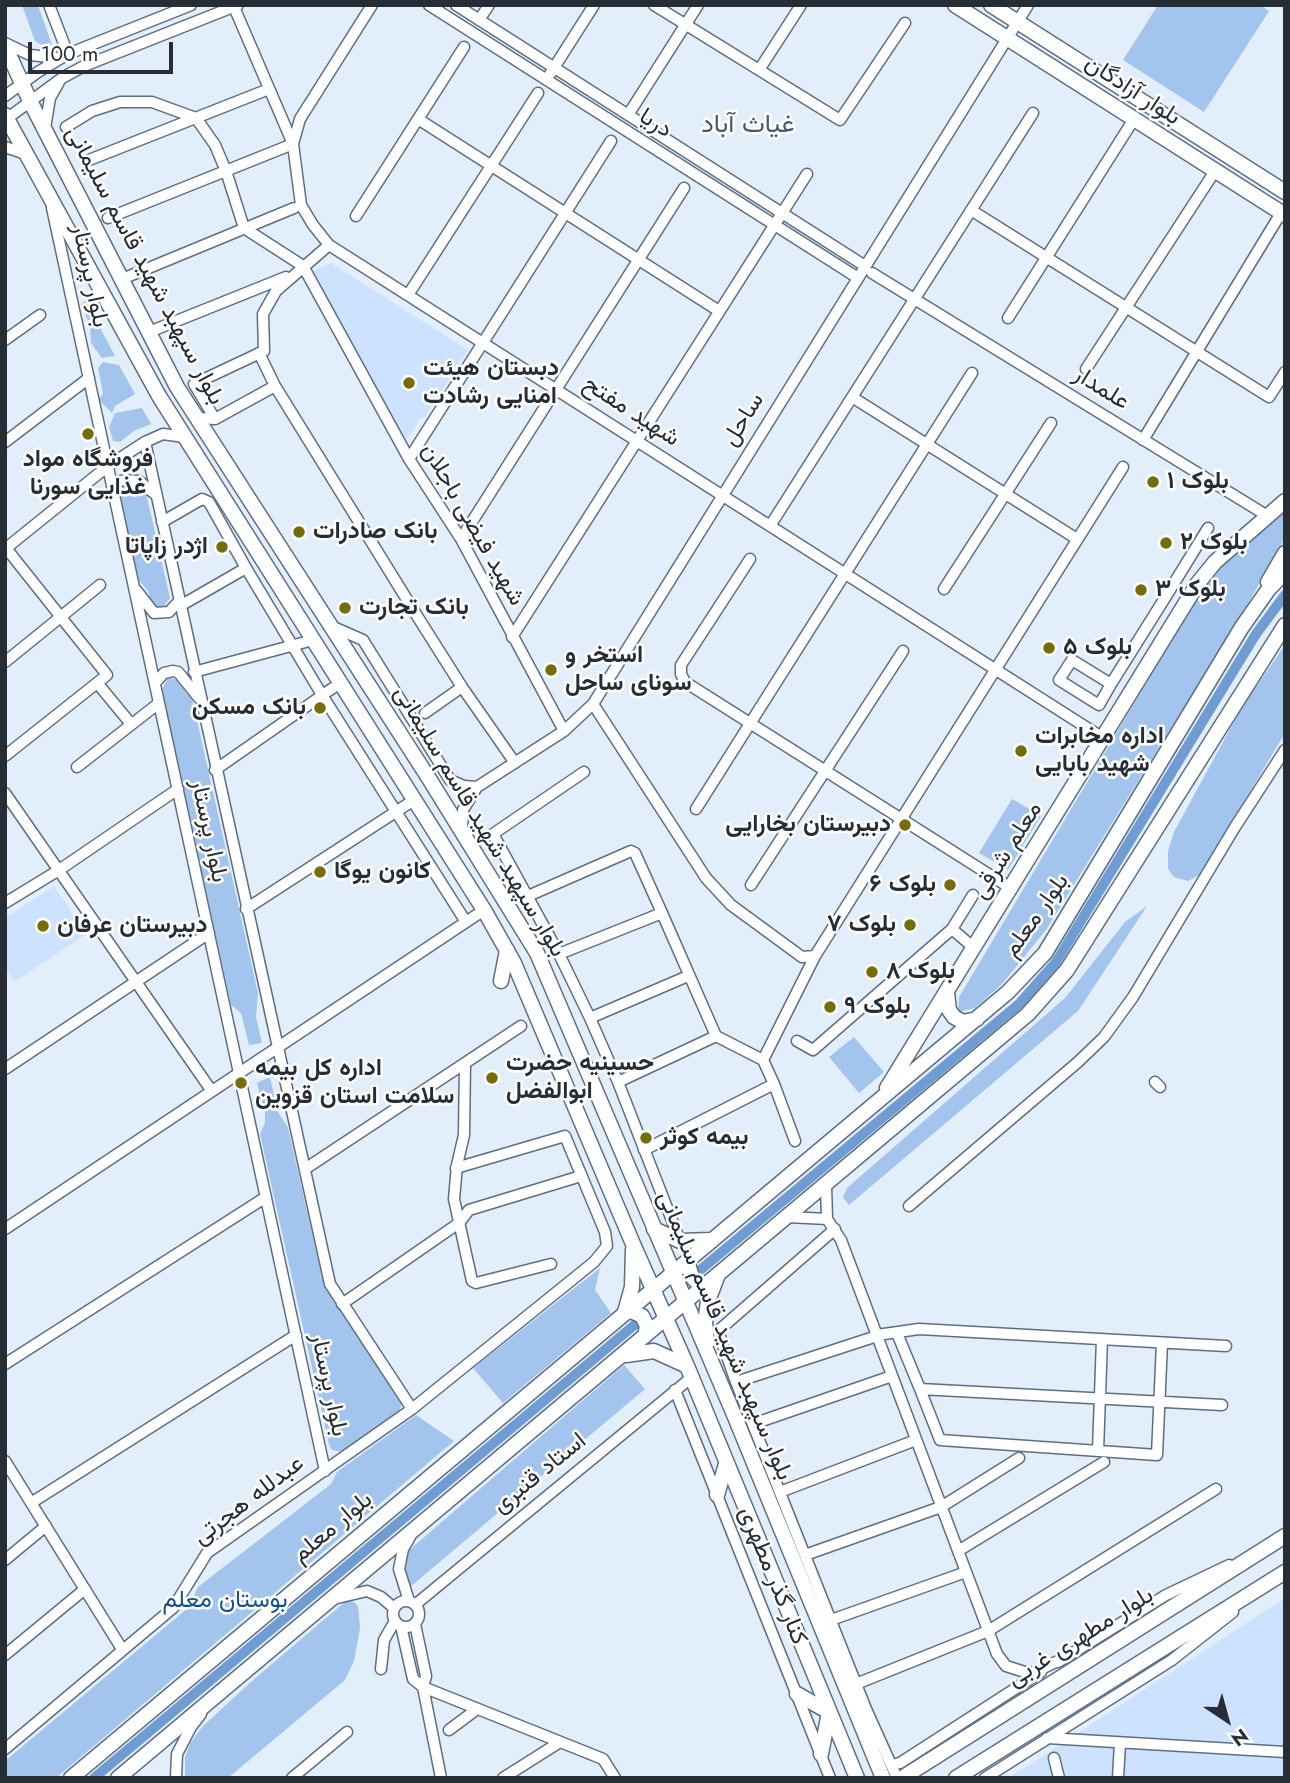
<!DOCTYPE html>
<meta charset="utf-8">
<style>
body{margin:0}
#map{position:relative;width:1290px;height:1783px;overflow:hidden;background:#e3eefb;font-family:Jost,sans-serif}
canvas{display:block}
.frame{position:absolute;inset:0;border:7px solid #262d35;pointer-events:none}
.north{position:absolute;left:1192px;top:1685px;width:70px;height:70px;-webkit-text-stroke:5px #fff;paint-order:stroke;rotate:144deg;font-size:19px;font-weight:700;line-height:28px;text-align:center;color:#262d35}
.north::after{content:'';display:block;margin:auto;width:24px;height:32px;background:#262d35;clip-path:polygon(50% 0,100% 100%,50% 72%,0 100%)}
.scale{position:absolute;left:28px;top:42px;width:145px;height:32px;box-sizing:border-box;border:4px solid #262d35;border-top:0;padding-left:9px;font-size:21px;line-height:24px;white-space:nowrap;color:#262d35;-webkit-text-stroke:5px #fff;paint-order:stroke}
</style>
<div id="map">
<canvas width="1290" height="1783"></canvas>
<div class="frame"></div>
<div class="north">N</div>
<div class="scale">100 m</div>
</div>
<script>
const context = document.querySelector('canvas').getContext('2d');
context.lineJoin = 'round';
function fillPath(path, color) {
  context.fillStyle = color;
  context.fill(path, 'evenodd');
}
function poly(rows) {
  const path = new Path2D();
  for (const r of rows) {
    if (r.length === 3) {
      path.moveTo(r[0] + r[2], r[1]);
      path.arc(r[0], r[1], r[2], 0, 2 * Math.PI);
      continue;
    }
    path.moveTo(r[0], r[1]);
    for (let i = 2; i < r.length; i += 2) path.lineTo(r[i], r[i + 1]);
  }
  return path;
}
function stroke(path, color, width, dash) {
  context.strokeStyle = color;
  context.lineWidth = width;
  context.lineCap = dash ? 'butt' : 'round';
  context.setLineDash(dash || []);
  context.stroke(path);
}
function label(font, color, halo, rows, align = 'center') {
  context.font = font + ' Jost,Vazirmatn,sans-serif';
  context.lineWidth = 5;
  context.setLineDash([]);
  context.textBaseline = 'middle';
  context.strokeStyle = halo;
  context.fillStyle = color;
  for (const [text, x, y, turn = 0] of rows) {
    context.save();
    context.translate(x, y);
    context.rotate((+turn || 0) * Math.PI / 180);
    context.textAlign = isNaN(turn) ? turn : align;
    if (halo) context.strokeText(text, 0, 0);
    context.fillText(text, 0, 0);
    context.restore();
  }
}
const built = poly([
 [331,263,468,350,424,418,421,417,403,445,311,272],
 [54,886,86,934,14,982,5,968,5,918],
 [1285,1598,1285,1778,1008,1778,1038,1759]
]);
const green = poly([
 [22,5,38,5,52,45,43,46,35,41],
 [1158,5,1260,5,1269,11,1204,112,1123,60],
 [86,301,115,356,102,358,91,343,90,326,81,304],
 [103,362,119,365,135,394,115,406,112,413,99,400,103,393,98,368],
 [142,408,151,424,134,431,120,442,113,441,109,427,115,413],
 [129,483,137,485,146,493,170,598,161,610,153,609,148,591,137,578,120,493,122,487],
 [1285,509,1285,538,1250,600,1046,930,1002,984,975,1008,958,1012,959,997,1206,583,1221,564],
 [1285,645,1285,733,1201,874,1188,881,1174,877,1168,869,1168,851,1174,832,1242,707],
 [168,677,181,681,185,692,192,698,258,993,256,1017,262,1043,249,1045,241,1013,231,1005,162,690],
 [1012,799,1041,816,1008,870,979,853],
 [1147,906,1078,1011,849,1205,843,1197,847,1188,1065,998,1125,922],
 [854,1037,884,1072,859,1093,829,1057],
 [270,1077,277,1110,288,1128,324,1286,403,1402,399,1411,343,1452,332,1450,329,1444,260,1134,265,1123,265,1114,257,1083],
 [600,1268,595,1290,611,1313,503,1403,473,1368],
 [624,1365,645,1389,410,1587,402,1585,408,1551],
 [416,1415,454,1441,56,1778,5,1778,5,1761,188,1608,198,1587,331,1484,337,1472],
 [347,1600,354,1602,358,1606,360,1628,354,1661,345,1680,228,1778,185,1778,185,1757,191,1742,203,1726,252,1681]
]);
const canal = poly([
 [699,1271,1019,1004,1056,962,1256,634,1285,595],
 [94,1778,638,1322]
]);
const minor = poly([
 [49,5,68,54],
 [372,5,300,119,293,144,301,205,313,225,329,245,1103,738],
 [429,5,858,278],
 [456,5,865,266],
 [654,5,840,120,905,23],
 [479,20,489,5],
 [5,43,30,55,59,58],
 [759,70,801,5],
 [550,74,594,5],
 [5,96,38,72,68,54,191,5],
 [628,115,698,5],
 [418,119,719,311],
 [5,120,62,78,84,66,238,5],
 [66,127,92,111,120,102,152,102,196,118,215,145,226,171,244,228,303,266,409,459,461,539,564,731],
 [45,128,50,98,59,82],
 [5,147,26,154],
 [89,160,269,89],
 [52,208,325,1471],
 [971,210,1269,397,1285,372],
 [356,216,464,47],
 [108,218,293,144,234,7],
 [872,273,1266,515],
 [122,279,294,208],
 [408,295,538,93],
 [1008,318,1134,119],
 [149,332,286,277],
 [5,340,40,315],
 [259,353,275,386,419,619,462,687,515,763],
 [1086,369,1215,171],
 [852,397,1077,539],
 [197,418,215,419,194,384,264,351,263,314,276,291,329,245],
 [215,419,275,386],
 [1143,440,1281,213],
 [5,442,89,378],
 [145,442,330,1284,412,1409],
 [409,459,611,141],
 [112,483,125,480,139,481,156,495],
 [162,522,202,499,209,502,246,568,322,695,466,922],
 [770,526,1033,113],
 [461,539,684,188],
 [5,549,108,466,145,442,163,434,184,437],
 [750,559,681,665,681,674,685,682,1012,889],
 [944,589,1051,423],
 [137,591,154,613,169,612,179,601],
 [180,606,246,568],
 [331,626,363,640,450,780,464,786,477,787],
 [512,637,807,174],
 [5,662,100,585],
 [194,672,313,640],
 [155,683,164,673,173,671,178,672,199,698],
 [98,684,131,724],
 [1111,684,1072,660,1059,680,1099,705,1111,684,1168,593,1208,528],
 [593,704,706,878,731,905,802,957,815,956],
 [425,713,462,687],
 [5,756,107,675,6,548],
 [77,767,159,703],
 [215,770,340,683],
 [584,772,493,834,559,954,590,1018,618,1082,680,1241],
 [5,793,211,1090],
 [696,809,972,373],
 [462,831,463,810,477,787,564,731,593,704,1028,5],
 [751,885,903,651],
 [528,896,631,851,635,853,662,913,716,1036,763,1060,815,956,1123,467],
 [5,903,59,870,178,789],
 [246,909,414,800],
 [952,929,974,948],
 [559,954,662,913],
 [590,1018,688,976],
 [797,1041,813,1050,952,929,973,895],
 [763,1060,774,1084,795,1141],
 [465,1063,464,1135,457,1165,454,1199,472,1281,476,1283,551,1264],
 [5,1069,209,933],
 [618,1082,716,1036],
 [1155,1082,1160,1087],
 [644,1150,774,1084],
 [305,1169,521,1026],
 [826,1185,827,1219,841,1240,997,1654,1006,1666,1028,1673,1035,1672,1064,1658],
 [909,1206,1078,1062,1104,1037,1133,997,1235,827,1285,750],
 [788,1217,827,1219],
 [5,1229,484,910],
 [835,1229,718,1331,736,1382,866,1709,897,1778],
 [342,1304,459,1223,469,1210,581,1176],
 [897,1333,920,1389,1222,1405],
 [877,1335,919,1329,1226,1346],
 [5,1364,266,1197],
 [736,1382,877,1336],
 [920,1389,940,1440,1157,1455,1162,1343],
 [675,1390,830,1778],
 [753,1424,892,1376],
 [1098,1451,1102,1339],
 [5,1461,122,1649],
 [780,1492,916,1440],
 [31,1503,296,1335],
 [958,1551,1104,1462],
 [805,1555,941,1507,1019,1458],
 [5,1560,46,1526],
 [333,1599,367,1591,381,1597,394,1608],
 [406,1614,13],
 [409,1601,399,1569,403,1549,410,1537],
 [416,1604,692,1377],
 [831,1620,966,1572],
 [415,1624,426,1676,423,1687,441,1778],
 [401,1626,413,1679,423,1687,603,1759,615,1778],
 [5,1655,85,1589],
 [1058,1662,1166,1595,1229,1565],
 [381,1669,384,1640,395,1621],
 [856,1684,988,1631,1216,1489],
 [449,1730,477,1709],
 [1047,1738,1285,1752],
 [5,1749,173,1608,207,1553,412,1409,594,1262,607,1246,605,1232,565,1136,456,1168],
 [1054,1758,1059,1778],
 [892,1765,900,1763,1041,1672],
 [176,1778,177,1754,191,1727,201,1714],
 [292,1778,347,1732],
 [503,1778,560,1742],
 [985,1778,1172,1660,1233,1612],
 [1118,1778,1120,1743]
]);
const major = poly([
 [955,5,1285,215],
 [991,5,1285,192],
 [5,46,30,101,177,387,428,777,537,953,735,1417,883,1778],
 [5,115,159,396,484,910,514,963,633,1244,687,1366,857,1778],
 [1268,582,1285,553],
 [501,981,507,950],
 [947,993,949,1010,954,1017,963,1022,977,1019],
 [887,1088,1198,583,1215,562,1285,501],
 [654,1229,680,1241,710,1240],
 [691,1257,688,1264,692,1277,698,1283,706,1285],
 [625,1312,632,1287,633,1249],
 [624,1313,631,1311,642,1316,647,1326,645,1336],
 [707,1342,705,1323,708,1301,717,1277],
 [626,1355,654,1351,687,1366],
 [717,1495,726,1464],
 [797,1694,829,1712,821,1754],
 [71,1778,1008,992,1045,953,1242,627,1268,590,1285,572],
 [118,1778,1028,1014,1067,970,1285,625],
 [902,1778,1285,1536],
 [956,1778,1285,1572]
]);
const markers = [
 [409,383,7,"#756d0a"],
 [88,434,7,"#756d0a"],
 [1153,482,7,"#756d0a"],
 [299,532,7,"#756d0a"],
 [1166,543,7,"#756d0a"],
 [222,547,7,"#756d0a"],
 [1141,590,7,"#756d0a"],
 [345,608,7,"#756d0a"],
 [1049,648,7,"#756d0a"],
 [551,670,7,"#756d0a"],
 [320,708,7,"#756d0a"],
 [1021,751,7,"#756d0a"],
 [905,825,7,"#756d0a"],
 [320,872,7,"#756d0a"],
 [950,885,7,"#756d0a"],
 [910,925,7,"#756d0a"],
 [43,926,7,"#756d0a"],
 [872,972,7,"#756d0a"],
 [830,1007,7,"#756d0a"],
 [492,1078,7,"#756d0a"],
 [241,1083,7,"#756d0a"],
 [646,1138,7,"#756d0a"]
];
const streetNames = [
 ["بلوار آزادگان",1132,91,33],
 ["دریا",655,124,32],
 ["بلوار سپهبد شهید قاسم سلیمانی",144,266,62],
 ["بلوار پرستار",89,276,78],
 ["علمدار",1101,389,32],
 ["شهید مفتح",631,412,33],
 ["ساحل",744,420,-58],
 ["شهید فیضی باجلان",472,525,60],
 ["بلوار سپهبد شهید قاسم سلیمانی",479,822,59],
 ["بلوار پرستار",208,831,78],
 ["معلم شرقی",1008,851,-58],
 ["بلوار معلم",1037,916,-55],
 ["بلوار سپهبد شهید قاسم سلیمانی",724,1336,67],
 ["بلوار پرستار",328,1385,78],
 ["استاد قنبری",540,1474,-39],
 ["عبدلله هجرتی",249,1501,-37],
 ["بلوار معلم",333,1528,-40],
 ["کنار گذر مطهری",772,1576,68],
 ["بلوار مطهری غربی",1081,1638,-32]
];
const poiNames = [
 ["دبستان هیئت",423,369],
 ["امنایی رشادت",423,397],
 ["فروشگاه مواد",88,460,"center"],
 ["غذایی سورنا",88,488,"center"],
 ["بلوک ۱",1167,482],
 ["بانک صادرات",313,532],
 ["بلوک ۲",1180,543],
 ["اژدر زاپاتا",208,547,"right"],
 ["بلوک ۳",1155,590],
 ["بانک تجارت",359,608],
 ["بلوک ۵",1063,648],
 ["استخر و",565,656],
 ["سونای ساحل",565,684],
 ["بانک مسکن",306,708,"right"],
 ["اداره مخابرات",1035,737],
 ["شهید بابایی",1035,765],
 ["دبیرستان بخارایی",891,825,"right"],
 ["کانون یوگا",334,872],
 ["بلوک ۶",936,885,"right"],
 ["بلوک ۷",896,925,"right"],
 ["دبیرستان عرفان",57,926],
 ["بلوک ۸",886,972],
 ["بلوک ۹",844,1007],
 ["حسینیه حضرت",506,1064],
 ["ابوالفضل",506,1092],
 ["اداره کل بیمه",255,1069],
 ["سلامت استان قزوین",255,1097],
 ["بیمه کوثر",660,1138]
];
const parkNames = [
 ["بوستان معلم",225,1601]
];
const neighbourhoodNames = [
 ["غیاث آباد",748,126]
];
fillPath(built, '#cce2ff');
fillPath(green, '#a3c4ec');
stroke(canal, '#6f9cd3', 10);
stroke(minor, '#5e6e81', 13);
stroke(major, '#5e6e81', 17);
stroke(minor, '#fff', 10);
stroke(major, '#fff', 14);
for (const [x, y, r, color] of markers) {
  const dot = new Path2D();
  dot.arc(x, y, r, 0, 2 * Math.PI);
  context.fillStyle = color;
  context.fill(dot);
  stroke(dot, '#fff', 2.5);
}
label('24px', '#262d35', '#fff', streetNames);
label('bold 24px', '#262d35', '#fff', poiNames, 'left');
label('24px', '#105092', '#fff', parkNames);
label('26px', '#48576a', '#fff', neighbourhoodNames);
</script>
